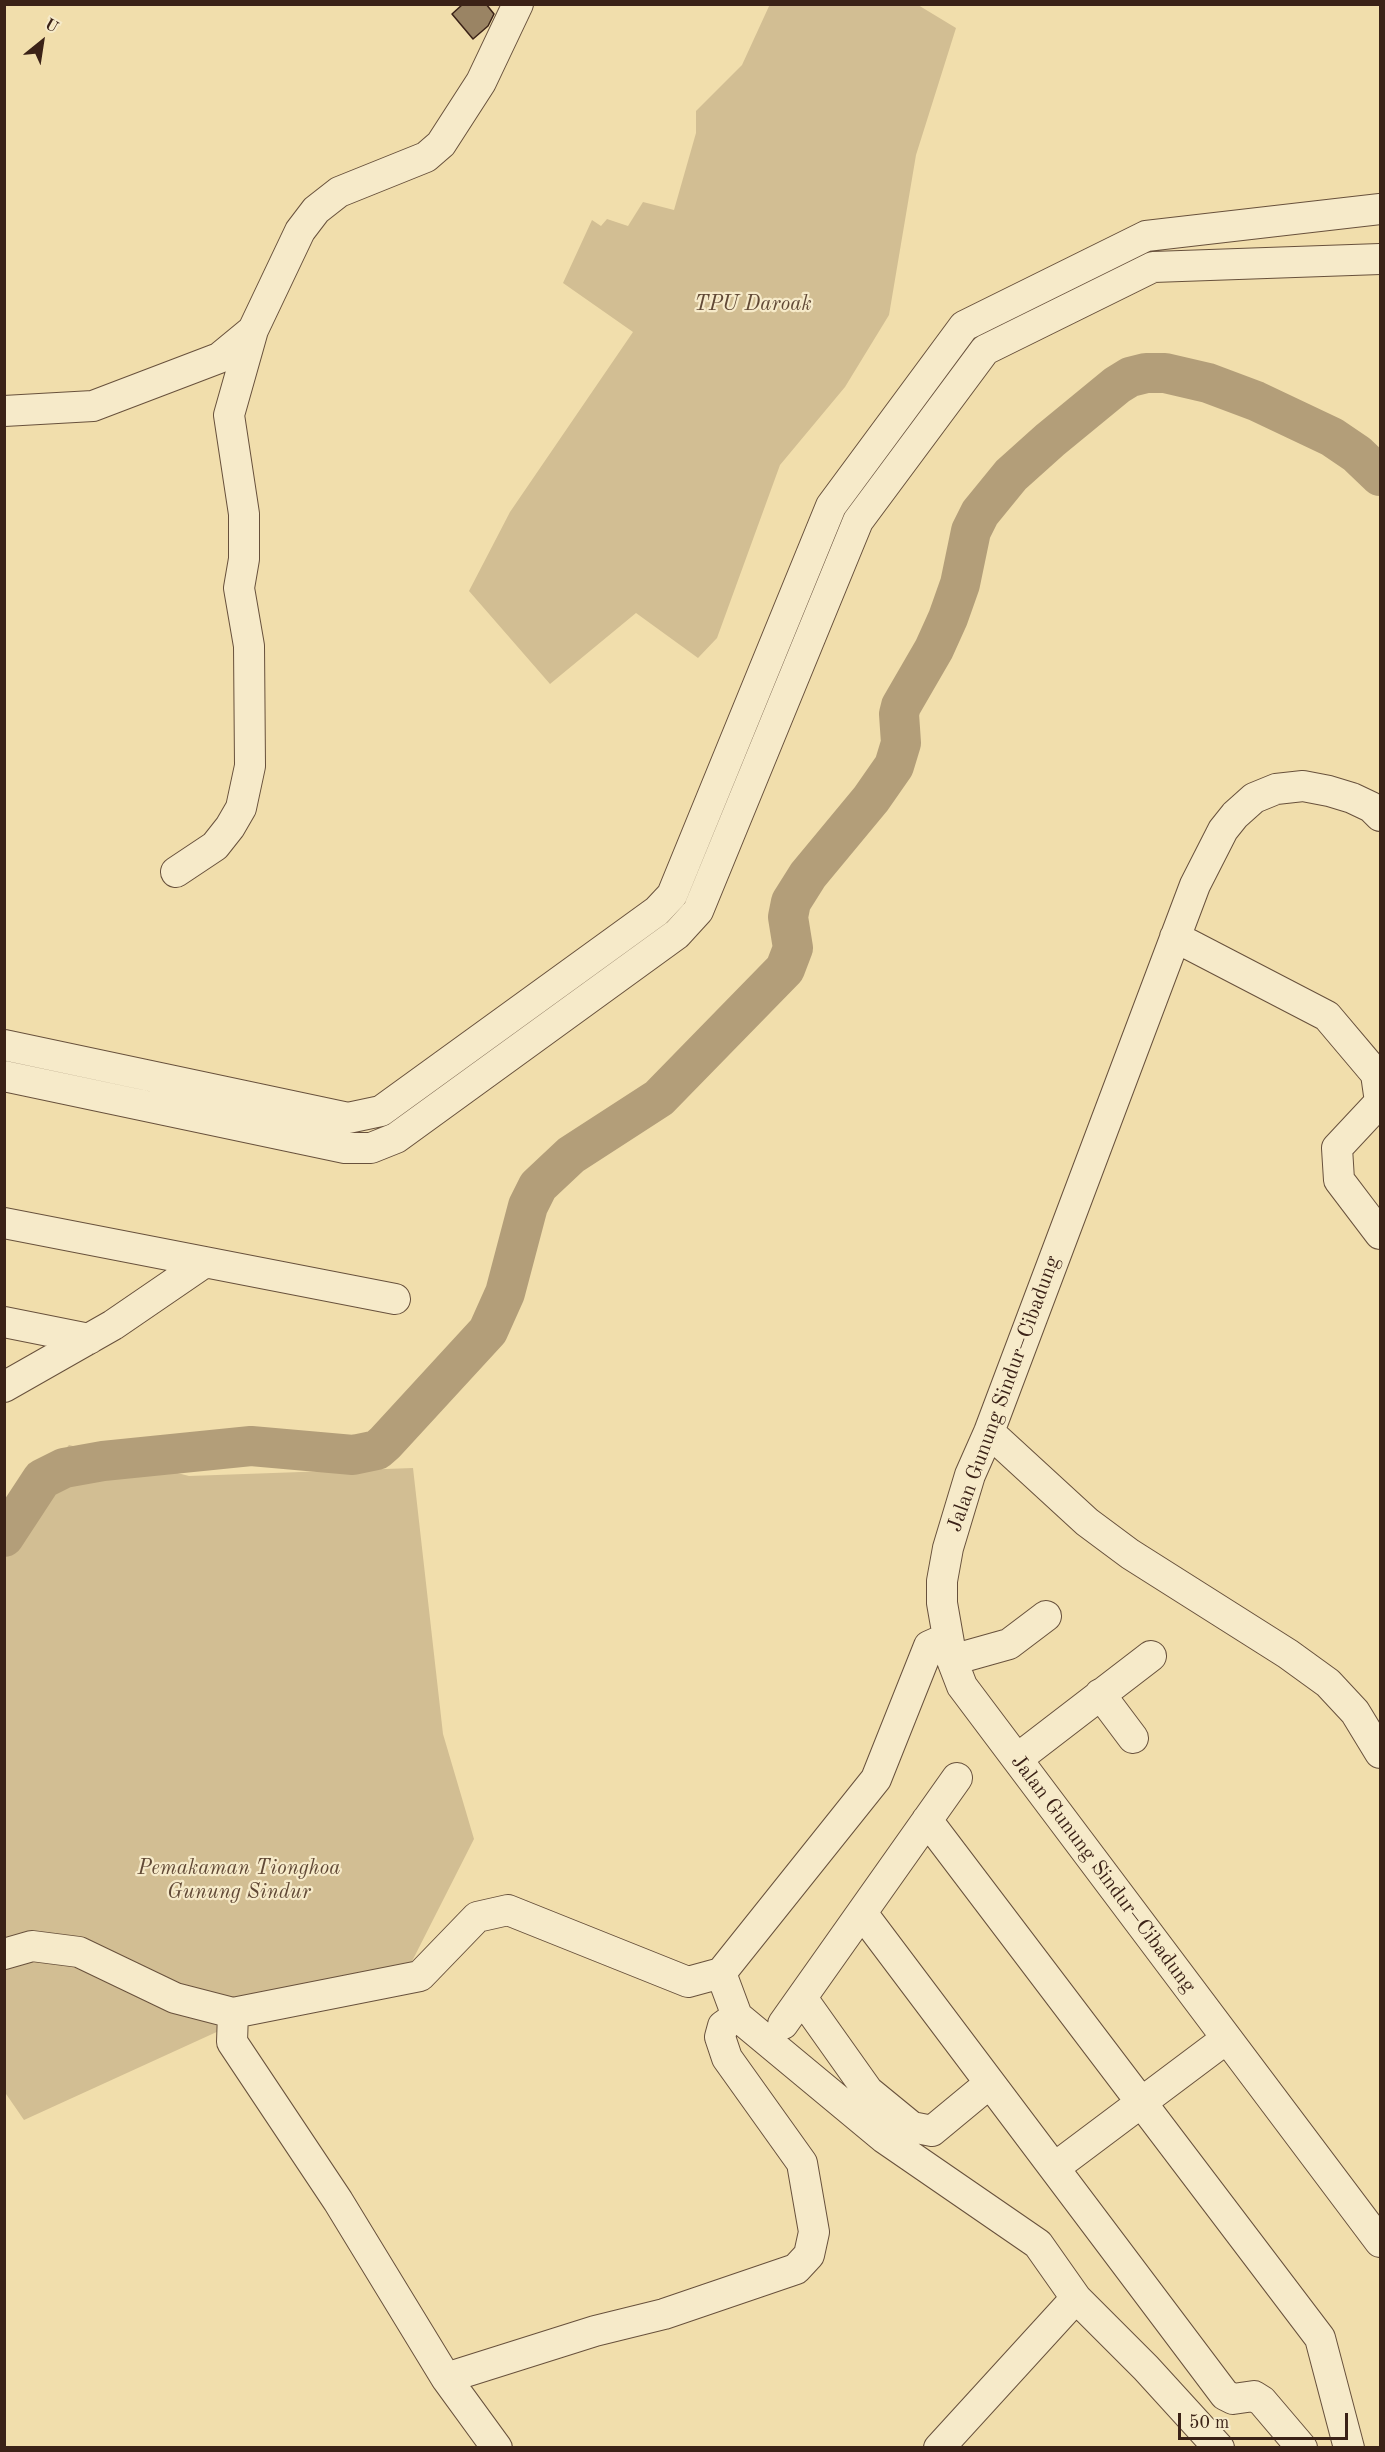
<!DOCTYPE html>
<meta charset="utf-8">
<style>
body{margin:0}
#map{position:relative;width:1385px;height:2452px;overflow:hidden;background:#f1deac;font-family:"Old Standard TT",serif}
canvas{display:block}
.frame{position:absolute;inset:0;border:6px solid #3b2217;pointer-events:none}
.north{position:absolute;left:12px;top:12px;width:60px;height:60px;-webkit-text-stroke:4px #f6eac9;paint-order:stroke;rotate:30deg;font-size:16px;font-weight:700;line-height:24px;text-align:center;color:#3b2217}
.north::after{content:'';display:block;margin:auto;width:21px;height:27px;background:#3b2217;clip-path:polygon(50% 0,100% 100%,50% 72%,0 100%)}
.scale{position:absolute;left:1178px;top:2413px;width:170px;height:27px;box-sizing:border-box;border:3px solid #3b2217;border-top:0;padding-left:8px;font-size:18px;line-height:21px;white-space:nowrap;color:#3b2217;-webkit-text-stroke:4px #f6eac9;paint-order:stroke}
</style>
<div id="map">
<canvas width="1385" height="2452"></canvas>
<div class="frame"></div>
<div class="north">U</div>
<div class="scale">50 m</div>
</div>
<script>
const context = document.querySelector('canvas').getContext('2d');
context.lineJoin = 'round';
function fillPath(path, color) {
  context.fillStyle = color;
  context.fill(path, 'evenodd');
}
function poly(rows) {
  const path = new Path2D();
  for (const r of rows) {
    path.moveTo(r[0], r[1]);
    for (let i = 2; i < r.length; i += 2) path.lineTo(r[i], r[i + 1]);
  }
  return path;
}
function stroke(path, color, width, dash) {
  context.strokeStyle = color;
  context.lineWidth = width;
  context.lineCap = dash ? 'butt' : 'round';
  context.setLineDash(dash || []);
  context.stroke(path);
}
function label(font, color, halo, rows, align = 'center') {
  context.font = font + ' "Old Standard TT",serif';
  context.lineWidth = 4.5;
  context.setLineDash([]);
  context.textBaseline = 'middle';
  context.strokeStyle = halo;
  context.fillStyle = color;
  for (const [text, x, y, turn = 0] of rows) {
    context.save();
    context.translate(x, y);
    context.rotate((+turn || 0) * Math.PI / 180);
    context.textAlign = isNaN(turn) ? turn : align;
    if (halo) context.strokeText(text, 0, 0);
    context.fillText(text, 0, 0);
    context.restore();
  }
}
const green = poly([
 [770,4,918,5,956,28,916,155,889,315,845,387,780,465,717,638,698,658,636,613,550,684,469,591,510,512,633,332,563,283,592,220,601,226,607,219,628,226,643,202,674,210,696,133,696,111,742,65],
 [69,1445,189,1476,413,1468,443,1734,474,1839,400,1985,256,2014,24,2120,4,2091,4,1520,8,1513]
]);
const river = poly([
 [4,1537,42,1479,64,1468,103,1461,251,1446,353,1455,377,1450,385,1443,488,1331,505,1293,528,1206,538,1186,571,1155,659,1098,785,969,793,948,788,917,791,902,808,875,871,799,894,766,901,743,899,714,901,706,934,649,948,618,960,584,971,531,980,513,1011,475,1050,440,1117,385,1130,377,1146,373,1165,373,1208,383,1256,401,1332,437,1357,454,1380,476]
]);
const building = poly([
 [463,4,486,4,494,14,488,26,473,39,452,14,463,4]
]);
const minor = poly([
 [4,411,93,406,219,358,253,330,300,231,316,210,339,192,426,157,441,144,481,82,518,4],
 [1380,816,1371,807,1352,798,1329,791,1303,786,1276,789,1254,798,1235,815,1223,830,1195,885,989,1432,970,1475,948,1548,942,1581,942,1603,952,1660,962,1686,1380,2242],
 [176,872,215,846,230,827,241,808,250,766,249,646,239,588,244,559,244,514,229,415,253,330],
 [1175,937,1327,1016,1376,1074,1380,1102,1337,1148,1339,1180,1380,1234],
 [4,1045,348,1118,381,1111,657,911,672,895,831,506,964,326,1146,236,1380,209],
 [4,1076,345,1148,371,1148,396,1138,677,934,698,911,858,521,985,350,1153,267,1380,259],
 [4,1223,395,1299],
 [4,1322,89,1339],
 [4,1387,113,1325,205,1262],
 [989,1432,1087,1522,1130,1554,1288,1654,1328,1683,1355,1712,1380,1753],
 [952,1660,1009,1644,1046,1616],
 [1100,1694,1133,1738],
 [1017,1759,1151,1656],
 [927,1820,1320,2338,1349,2448],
 [862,1913,1225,2395,1233,2399,1254,2396,1262,2401,1302,2448],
 [4,1954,32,1946,79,1952,175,1998,233,2013,420,1976,477,1917,508,1910,688,1982,721,1973,876,1779,929,1646,947,1638],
 [721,1973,737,2016,884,2138,1038,2244,1076,2298,1146,2368,1219,2448],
 [802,1998,868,2091,912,2127,932,2131,990,2083],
 [233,2013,232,2042,338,2201,446,2378,497,2448],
 [783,2024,957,1778],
 [1054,2168,1226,2039],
 [446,2378,595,2331,664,2314,796,2269,809,2255,814,2232,802,2163,727,2058,720,2037,723,2026,737,2016],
 [939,2448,1076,2298]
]);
const parkNames = [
 ["TPU Daroak",753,304],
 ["Pemakaman Tionghoa",239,1868],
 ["Gunung Sindur",239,1892]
];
const streetNames = [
 ["Jalan Gunung Sindur–Cibadung",1004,1394,-70],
 ["Jalan Gunung Sindur–Cibadung",1103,1874,53]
];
fillPath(green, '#d2be93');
stroke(river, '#b39e79', 40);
fillPath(building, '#9a8464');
stroke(building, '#3b2217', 1.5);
stroke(minor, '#68513c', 32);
stroke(minor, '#f6eac9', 30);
label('italic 21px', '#614936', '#f6eac9', parkNames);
label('21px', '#3b2217', '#f6eac9', streetNames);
</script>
